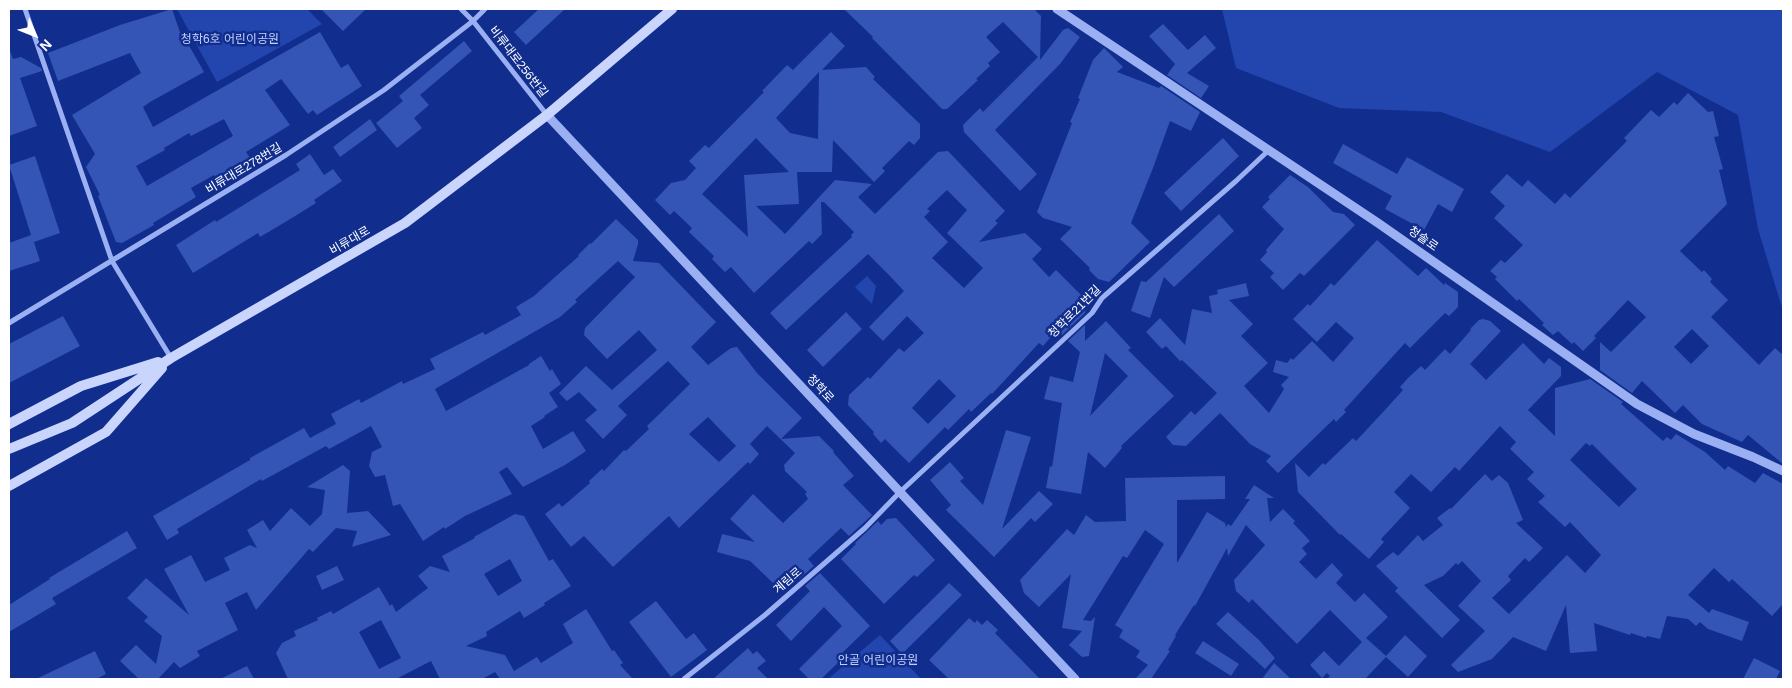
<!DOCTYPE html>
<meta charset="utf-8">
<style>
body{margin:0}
#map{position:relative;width:1792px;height:688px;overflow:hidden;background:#112e8e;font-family:Arial,sans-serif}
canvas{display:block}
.frame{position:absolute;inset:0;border:10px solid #fff;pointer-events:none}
.north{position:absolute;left:10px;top:10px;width:50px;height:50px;-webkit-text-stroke:4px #112e8e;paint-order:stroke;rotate:134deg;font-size:14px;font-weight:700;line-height:20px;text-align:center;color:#fff}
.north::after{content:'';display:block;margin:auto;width:18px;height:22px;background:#fff;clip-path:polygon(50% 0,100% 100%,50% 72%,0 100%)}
</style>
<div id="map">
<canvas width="1792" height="688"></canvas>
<div class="frame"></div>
<div class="north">N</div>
</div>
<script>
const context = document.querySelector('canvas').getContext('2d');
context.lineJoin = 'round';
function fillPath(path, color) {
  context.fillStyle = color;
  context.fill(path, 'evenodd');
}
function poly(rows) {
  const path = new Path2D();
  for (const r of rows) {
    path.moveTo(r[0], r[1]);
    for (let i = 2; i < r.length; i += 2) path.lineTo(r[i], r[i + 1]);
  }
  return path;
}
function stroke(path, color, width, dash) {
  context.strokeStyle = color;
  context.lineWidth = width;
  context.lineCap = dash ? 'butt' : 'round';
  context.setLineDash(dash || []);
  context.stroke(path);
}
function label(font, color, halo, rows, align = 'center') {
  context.font = font + ' Arial,"Noto Sans KR",sans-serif';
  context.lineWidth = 5;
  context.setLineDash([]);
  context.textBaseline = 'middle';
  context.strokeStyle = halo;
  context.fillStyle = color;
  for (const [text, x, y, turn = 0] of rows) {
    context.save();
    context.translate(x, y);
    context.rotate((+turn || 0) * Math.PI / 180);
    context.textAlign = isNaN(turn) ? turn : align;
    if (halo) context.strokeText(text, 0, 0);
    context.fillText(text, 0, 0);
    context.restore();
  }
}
const green = poly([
 [177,9,307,9,322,24,217,82],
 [1222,9,1783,9,1783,311,1758,229,1738,115,1657,72,1550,152,1441,112,1339,108,1236,68],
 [867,276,876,286,872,304,855,287],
 [880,635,921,679,828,679]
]);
const building = poly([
 [172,9,184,44,187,42,204,72,150,102,143,107,153,127,320,32,341,68,348,64,362,86,317,115,313,110,308,114,281,79,265,90,290,125,246,152,253,162,219,182,214,175,191,188,196,197,153,223,154,225,122,243,116,242,98,196,100,195,86,167,95,154,72,115,141,73,130,53,58,81,48,53,120,25],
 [224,119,233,136,147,186,136,166,165,150,164,148,189,133,191,136],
 [321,9,366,9,343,31],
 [539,9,565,9,526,45,514,32],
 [844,9,1034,9,1041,16,1040,60,1063,30,1068,28,1080,37,1060,64,995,130,1037,174,1020,191,964,132,963,125,980,108,983,112,1038,57,1003,22,986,37,1000,52,988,63,990,66,976,79,978,80,947,109,942,109,872,38,873,37],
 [1163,24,1188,50,1205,35,1216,48,1187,73,1209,86,1201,98,1167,75,1175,64,1149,36],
 [831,32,845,46,822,70,866,67,875,77,873,79,920,124,920,138,914,145,909,141,882,168,885,171,874,182,833,140,832,172,797,172,799,204,756,206,785,234,835,180,872,184,858,197,875,214,938,152,948,151,1005,211,995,221,998,223,979,242,1025,233,1042,249,1032,259,1049,277,1056,270,1086,300,1085,313,1062,335,1057,330,1043,346,1039,343,992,394,991,393,971,412,969,409,948,430,945,427,909,463,885,439,881,443,873,434,874,432,848,405,849,395,868,377,870,379,899,348,904,352,924,333,907,316,883,341,869,327,904,291,887,273,868,254,786,330,770,313,852,237,851,235,854,232,824,202,821,202,822,234,812,244,809,241,754,293,731,267,725,272,712,259,714,256,689,232,692,228,674,211,670,215,655,200,671,183,685,180,696,168,689,161,705,145,709,148,764,92,762,91,787,65,793,70],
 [819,72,818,139,790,133,776,118],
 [756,138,789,172,744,175,748,237,702,194],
 [947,190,967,210,947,233,983,268,964,288,932,258,948,242,924,217,930,211,927,209],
 [939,379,956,396,928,424,912,408],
 [464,41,472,51,420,95,429,105,414,118,422,128,397,148,376,123,403,101,399,96],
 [1104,48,1123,67,1117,72,1159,88,1161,86,1200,112,1191,131,1170,121,1153,168,1131,223,1150,242,1109,282,1098,279,1089,270,1090,268,1060,239,1072,227,1043,218,1037,212,1072,123,1070,122,1080,99,1078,98,1093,60],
 [9,51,10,51,13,59,21,57,41,68,42,71,20,78,37,126,9,136],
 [1688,93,1708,112,1713,111,1719,136,1714,137,1723,169,1719,170,1727,204,1680,251,1702,272,1704,270,1712,279,1710,282,1728,300,1711,317,1759,365,1775,348,1783,355,1783,464,1748,435,1742,442,1702,424,1683,405,1675,413,1642,381,1632,393,1600,370,1600,342,1611,352,1646,317,1628,300,1594,336,1596,338,1583,351,1574,342,1572,344,1558,331,1553,335,1542,325,1544,323,1519,299,1517,301,1495,279,1497,277,1490,271,1501,260,1505,263,1523,245,1494,218,1505,206,1490,192,1507,174,1522,187,1528,180,1555,204,1565,193,1570,198,1627,141,1624,138,1651,110,1659,117,1674,102,1677,105],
 [1692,329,1709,346,1691,364,1674,347],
 [370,119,377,130,340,157,333,147],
 [1223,138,1239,156,1181,211,1164,193],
 [1343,144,1397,174,1407,157,1464,189,1452,212,1438,204,1424,230,1385,209,1392,196,1333,163],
 [310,154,324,175,333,169,342,181,314,200,316,203,287,221,260,237,258,233,193,273,176,245,215,220,216,222,300,170,296,164],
 [35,156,60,233,34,242,40,261,9,271,9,243,31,235,9,165],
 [1290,175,1308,187,1333,212,1344,214,1355,225,1304,276,1300,273,1283,290,1270,277,1274,273,1260,260,1267,252,1266,250,1284,229,1262,207,1270,199,1268,197],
 [1219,214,1234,231,1174,287,1164,277,1150,318,1131,311,1141,281,1146,282],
 [616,219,638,240,638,244,633,261,659,263,716,322,691,347,708,365,731,348,737,347,757,373,802,418,781,439,819,436,834,451,833,452,854,476,843,485,872,515,849,536,841,528,808,559,814,566,799,579,794,574,790,577,785,571,773,583,750,561,717,552,722,534,755,542,730,519,753,494,783,523,808,499,805,494,807,492,785,471,784,465,795,453,767,426,750,444,759,454,750,464,748,462,679,528,669,516,613,567,584,536,571,547,545,514,559,503,562,507,590,483,589,481,602,469,604,471,624,450,626,451,649,429,647,426,690,384,668,361,618,406,627,415,603,439,585,420,597,410,579,392,567,401,559,393,586,366,612,390,657,350,639,330,607,359,584,335,585,328,635,277,618,261,575,300,577,302,560,317,435,389,446,411,529,365,529,364,541,356,550,371,552,369,561,384,549,393,558,407,544,416,545,417,531,426,543,449,573,431,586,451,565,465,523,487,507,467,499,472,512,494,465,516,445,529,444,527,423,541,400,504,393,506,385,475,375,477,369,466,372,452,382,447,371,426,353,436,353,434,353,436,329,449,326,446,262,481,261,479,177,529,179,533,167,540,153,516,250,460,250,458,304,428,310,438,336,424,331,414,359,399,361,403,402,381,403,384,435,369,430,359,483,332,485,335,521,315,516,307,534,296,554,278,579,256,578,255,590,243,591,244],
 [708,417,736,446,719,462,689,434],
 [1377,240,1418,276,1426,268,1444,285,1445,283,1458,292,1458,307,1449,316,1445,313,1410,348,1405,343,1344,410,1346,412,1336,422,1334,419,1278,473,1266,461,1271,456,1250,444,1220,413,1186,446,1173,445,1166,437,1191,411,1195,415,1217,393,1182,360,1180,361,1166,346,1162,349,1146,332,1160,318,1185,345,1192,309,1212,313,1209,296,1218,294,1217,290,1246,283,1249,296,1229,300,1253,324,1241,336,1268,363,1244,386,1269,413,1284,389,1281,385,1289,377,1273,372,1276,360,1287,363,1291,358,1293,360,1312,341,1333,362,1354,338,1336,322,1317,342,1293,319,1308,304,1310,306,1331,283,1334,286],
 [846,312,862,329,823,367,807,350],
 [63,316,80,346,9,383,9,344],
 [1483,319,1490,321,1501,331,1470,364,1486,380,1523,343,1544,364,1549,358,1561,367,1561,376,1528,410,1555,436,1555,388,1590,379,1623,402,1621,404,1663,441,1667,437,1671,440,1676,434,1705,452,1725,470,1728,466,1755,483,1763,473,1783,484,1783,604,1772,616,1732,579,1729,582,1714,568,1688,595,1709,613,1712,609,1749,622,1742,641,1708,629,1700,622,1696,626,1688,619,1667,616,1660,639,1647,636,1646,638,1631,633,1630,635,1594,623,1597,651,1570,653,1566,605,1546,651,1513,637,1492,659,1458,672,1451,665,1485,631,1458,606,1481,581,1462,561,1458,565,1456,563,1443,576,1424,585,1460,620,1442,638,1395,591,1398,588,1376,566,1393,552,1398,556,1418,535,1423,541,1443,525,1437,518,1450,508,1451,509,1485,474,1492,481,1499,475,1508,483,1523,520,1516,523,1543,548,1529,562,1525,558,1508,576,1511,580,1492,598,1509,614,1567,555,1585,573,1601,555,1570,522,1565,527,1538,502,1545,496,1527,479,1534,472,1510,449,1516,442,1500,426,1459,471,1455,467,1431,492,1411,474,1394,492,1410,508,1381,539,1384,542,1369,559,1341,534,1340,535,1298,492,1295,463,1309,477,1323,463,1325,465,1353,438,1356,441,1384,411,1403,390,1400,387,1408,378,1421,366,1425,370,1445,349,1450,354,1471,330,1470,329,1479,320],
 [1586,443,1590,446,1592,444,1637,489,1619,507,1570,460],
 [1106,321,1131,348,1128,350,1174,396,1121,446,1122,448,1105,468,1088,452,1081,494,1046,488,1050,466,1052,467,1062,403,1044,399,1050,376,1073,382,1080,352,1068,341,1085,325,1085,341],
 [1105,353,1128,376,1090,416],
 [1006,430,1031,437,1002,529,1039,491,1053,504,1035,522,1031,518,994,557,946,510,951,505,930,480,950,462,964,478,960,481,983,505],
 [343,465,350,471,347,513,368,511,391,535,352,547,357,531,336,528,313,552,309,549,256,610,247,592,225,603,238,630,197,651,200,656,180,668,174,662,158,679,139,679,120,661,136,645,156,664,162,636,144,621,148,617,127,598,146,578,189,615,164,569,191,555,205,582,230,570,224,558,250,545,257,548,247,530,263,520,270,531,291,508,310,526,322,514,325,490,307,487],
 [1225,476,1225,499,1177,500,1177,563,1207,512,1225,523,1226,527,1228,524,1231,526,1250,499,1245,499,1254,485,1274,498,1267,498,1270,522,1283,509,1295,521,1293,523,1310,541,1302,548,1307,554,1299,562,1316,579,1332,563,1343,575,1336,583,1355,602,1364,593,1388,617,1366,638,1386,656,1405,635,1427,656,1408,677,1386,657,1365,679,1327,679,1330,676,1327,673,1322,678,1310,665,1324,651,1339,666,1362,642,1330,610,1297,644,1252,599,1249,603,1236,591,1234,580,1265,545,1246,525,1228,556,1227,548,1195,606,1194,605,1175,635,1176,636,1168,650,1170,651,1151,679,1135,679,1148,665,1136,657,1140,651,1119,637,1123,630,1115,625,1164,544,1145,530,1127,558,1123,556,1083,620,1091,621,1095,617,1089,656,1082,657,1069,645,1082,631,1062,628,1071,574,1039,607,1024,593,1020,580,1067,529,1074,535,1086,515,1095,522,1126,521,1125,478],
 [515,514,524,516,549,561,553,559,571,586,544,603,545,605,524,618,520,611,486,632,487,636,466,646,505,655,514,671,537,657,541,663,573,643,563,624,586,609,612,651,614,650,623,663,620,665,633,679,500,679,495,672,482,679,440,679,431,661,396,679,288,679,276,653,282,643,296,636,294,631,318,620,317,618,331,611,333,614,379,587,390,606,392,604,396,612,428,588,418,576,430,566,450,572,442,556,475,538,474,537],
 [510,559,522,581,498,596,484,574],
 [381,620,401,658,379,669,359,632],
 [896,518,935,560,917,577,914,575,884,604,841,559,856,544,855,543,878,521,881,525,887,519],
 [127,531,137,548,52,598,56,604,9,632,9,605,50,579,49,578],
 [337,566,344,580,322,590,316,576],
 [820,573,870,626,841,654,844,657,821,679,809,679,799,669,842,626,824,607,791,641,776,625,810,591,805,586],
 [949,583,962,595,902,654,890,641],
 [656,601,686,639,694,633,707,650,671,677,629,622],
 [1228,612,1259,640,1275,658,1265,669,1216,624],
 [969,618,975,623,977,620,982,625,987,620,998,630,995,633,1040,679,949,679,929,660],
 [1203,641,1239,664,1231,676,1195,653],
 [748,648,753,654,757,651,766,661,757,668,768,679,713,679],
 [95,651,106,674,96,679,36,679],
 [1754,658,1780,671,1776,679,1743,679],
 [1274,663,1291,679,1262,679],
 [247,666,254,679,220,679]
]);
const minor = poly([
 [25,9,112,261,171,358],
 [461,9,473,21,547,115],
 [9,323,286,155,384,90,473,21,485,9],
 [684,679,765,615,865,528,900,492,1092,313,1102,298,1236,181,1269,150]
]);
const tertiary = poly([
 [1057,9,1378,223,1637,404,1694,434,1753,457,1783,471],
 [547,115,1075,679]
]);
const secondary = poly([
 [9,424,81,386,158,362],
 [9,449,72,423,171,358,405,223,547,115,672,9],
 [9,486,106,432,162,368]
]);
const parkNames = [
 ["청학6호 어린이공원",230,40],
 ["안골 어린이공원",878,661]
];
const streetNames = [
 ["비류대로256번길",518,62,52],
 ["비류대로278번길",244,169,-31],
 ["청솔로",1423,239,35],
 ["비류대로",350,241,-30],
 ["청학로21번길",1075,312,-45],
 ["청학로",820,389,47],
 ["계림로",788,581,-41]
];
fillPath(green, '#2345ae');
fillPath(building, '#3454b6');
stroke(minor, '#9ab0f2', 5);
stroke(tertiary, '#9ab0f2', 9);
stroke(secondary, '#c9d5fc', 10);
label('12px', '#c2d0fd', '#112e8e', parkNames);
label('12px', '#fff', '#112e8e', streetNames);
</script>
